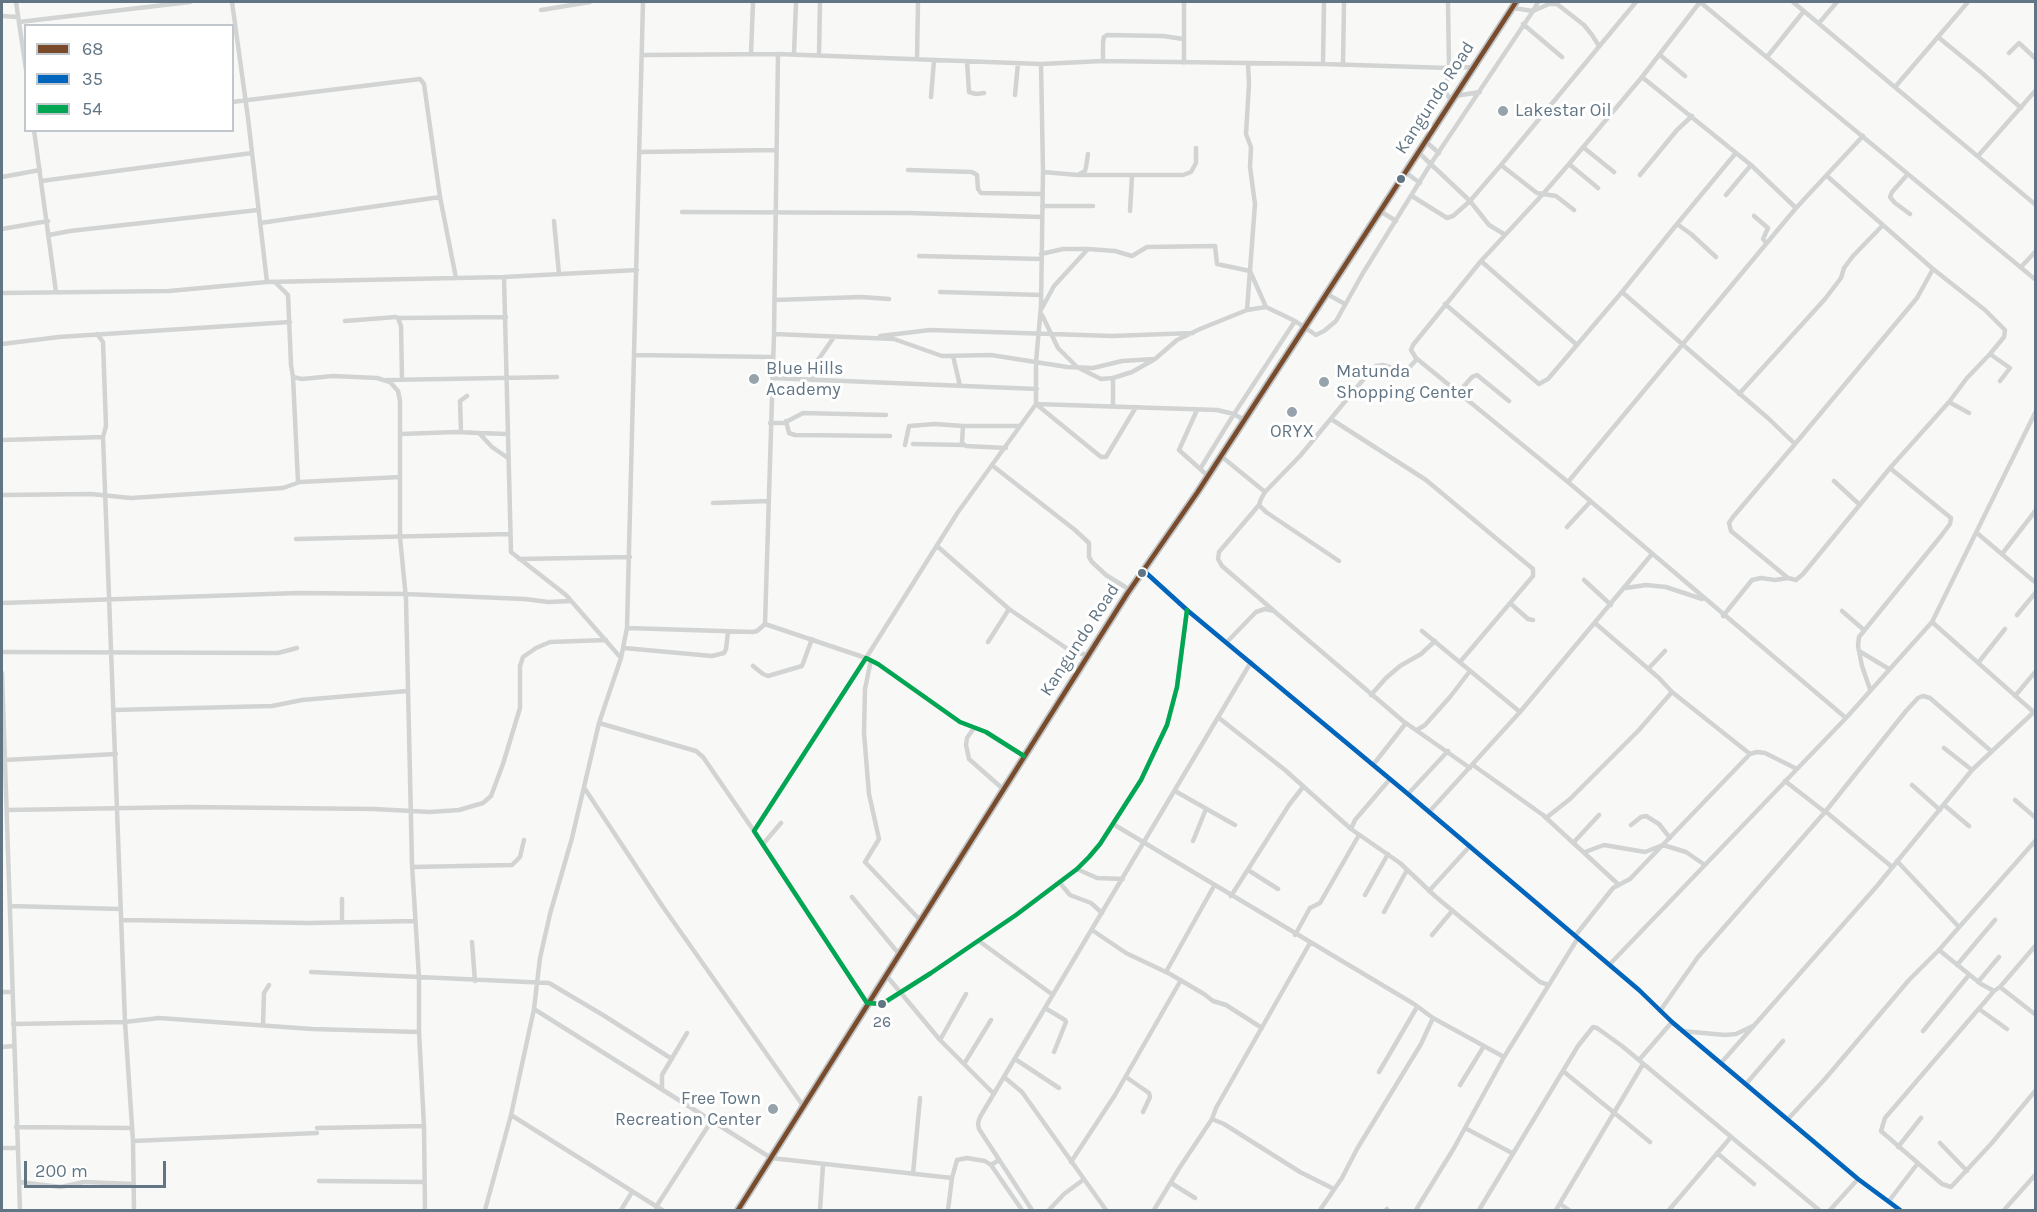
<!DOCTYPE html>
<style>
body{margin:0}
#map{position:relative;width:2037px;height:1212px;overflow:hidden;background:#f8f8f7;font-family:Karla,sans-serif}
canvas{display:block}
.frame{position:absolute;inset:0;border:3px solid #617584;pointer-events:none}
.legend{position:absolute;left:24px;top:24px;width:210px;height:108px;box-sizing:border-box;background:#fff;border:2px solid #c0c8ce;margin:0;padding:8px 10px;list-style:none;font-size:18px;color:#617584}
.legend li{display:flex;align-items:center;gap:12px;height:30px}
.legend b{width:30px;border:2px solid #c0c8ce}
.scale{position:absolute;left:24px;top:1161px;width:142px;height:27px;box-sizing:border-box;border:3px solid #617584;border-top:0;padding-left:8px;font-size:18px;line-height:21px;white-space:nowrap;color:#617584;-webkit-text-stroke:4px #fff;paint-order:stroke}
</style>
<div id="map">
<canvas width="2037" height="1212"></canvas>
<div class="frame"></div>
<ul class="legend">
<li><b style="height:8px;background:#7a4b2a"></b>68</li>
<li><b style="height:8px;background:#0065bd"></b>35</li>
<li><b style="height:8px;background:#00a651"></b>54</li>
</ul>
<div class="scale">200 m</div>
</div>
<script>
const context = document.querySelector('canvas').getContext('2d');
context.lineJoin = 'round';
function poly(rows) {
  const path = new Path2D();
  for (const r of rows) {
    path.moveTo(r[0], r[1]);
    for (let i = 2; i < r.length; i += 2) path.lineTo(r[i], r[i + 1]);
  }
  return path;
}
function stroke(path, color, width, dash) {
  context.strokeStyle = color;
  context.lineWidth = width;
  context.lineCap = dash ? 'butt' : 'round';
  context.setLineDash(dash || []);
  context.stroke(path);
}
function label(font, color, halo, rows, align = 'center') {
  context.font = font + ' Karla,sans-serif';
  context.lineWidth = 6;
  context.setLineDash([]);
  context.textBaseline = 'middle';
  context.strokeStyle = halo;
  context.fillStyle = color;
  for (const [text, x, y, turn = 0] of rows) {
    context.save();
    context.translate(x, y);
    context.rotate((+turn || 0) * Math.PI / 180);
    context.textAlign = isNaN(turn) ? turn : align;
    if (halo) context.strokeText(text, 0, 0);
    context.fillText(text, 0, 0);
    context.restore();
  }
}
const minor = poly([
 [16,2,26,70],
 [232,2,248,118,267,282],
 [1448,2,1449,68,1445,92,1452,101],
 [1700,2,2036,280],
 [1700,2,1642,77,1751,165,1796,208],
 [1793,2,2036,205],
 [1513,8,1533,11,1538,2],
 [541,10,590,2],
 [2,16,18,17],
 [19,22,190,2],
 [1819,23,1837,2],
 [1523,24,1562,57],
 [1938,37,1982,73,2021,108],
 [2009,53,2019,43,2036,59],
 [751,54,753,2],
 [794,54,796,2],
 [643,55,778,54,1041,64,1103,61,1323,64,1449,68,1473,67],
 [819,55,820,2],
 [1660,55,1685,76],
 [1767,57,1804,11],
 [917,59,918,2],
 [967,61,969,92,976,94,984,93],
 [1103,61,1103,42,1104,37,1107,35,1163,36,1183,39],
 [1184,63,1184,2],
 [1041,64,1043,172],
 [1323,64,1324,2],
 [1343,65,1344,2],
 [1895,87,1968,2],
 [1015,95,1018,63],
 [1455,96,1480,92],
 [931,97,934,60],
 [232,102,420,79,424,84,440,197],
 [34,130,56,292],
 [1425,141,1439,153],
 [1583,147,1614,172],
 [640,152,776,150],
 [1418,152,1470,201,1501,165],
 [1978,156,2036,90],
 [1569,164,1642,77],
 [908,170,972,172,977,175,978,189,981,193,1041,194],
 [1405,172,1420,183],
 [1078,175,1183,175,1191,172,1196,163,1196,148],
 [1640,175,1677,130,1692,116],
 [1907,175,1892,192,1890,197,1895,203,1910,214],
 [2,177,40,170],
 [41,181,252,153],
 [1598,188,1569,164,1543,194,1537,193,1501,165,1636,2],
 [1726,195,1751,165],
 [1412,196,1447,218,1453,216,1470,201,1489,225,1504,234],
 [1042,206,1093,206],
 [1130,211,1132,176],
 [1380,211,1396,221],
 [682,212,909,213,1042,217],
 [1754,216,1768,228,1763,239,1766,243],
 [554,221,559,274],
 [260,223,440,197,456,278],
 [1677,224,1622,292,1769,419,1795,444,1733,517,1729,523,1731,531,1788,578,1796,580,1803,574,1890,468,1951,518,1950,524,1941,536,1859,637,1858,646,1862,666,1870,689],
 [2,229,48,221],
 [49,235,70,231,258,210],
 [1041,254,1063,249,1088,249,1115,251,1132,256,1147,247,1215,246,1217,264,1250,271,1266,307,1295,321,1234,414,1244,420],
 [919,256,1042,259],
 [1716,257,1691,234,1677,224,1735,154],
 [1481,261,1577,345],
 [2021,267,2036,251],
 [1933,269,1985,310,2005,330,2004,337,1990,354],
 [504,277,637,270],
 [275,282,288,295,291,365,293,377,302,379,333,376,377,378,390,382,398,391,400,401,400,537,406,599,412,864,419,978,419,1032,424,1126,425,1210],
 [940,292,1041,295],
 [2,293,169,291,267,282,504,277,511,552,566,595,621,658],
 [1327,294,1345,304],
 [775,300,861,297,889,299],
 [1445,304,1539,384,1548,379,1622,292],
 [1042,308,1054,286,1088,249],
 [1247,310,1255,204,1250,167,1251,147,1246,134,1249,84,1248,63],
 [1042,315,1058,348,1077,367,1101,379,1113,378],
 [398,318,506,317],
 [345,321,396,317,398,318,401,326,402,378],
 [1295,321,1316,335,1324,331,1336,321,1363,273,1430,165,1533,11,1549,4,1557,4,1584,25,1592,35,1599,46],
 [97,334,103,342,106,426,103,437,125,1022,133,1141,134,1210],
 [774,334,894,339,942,356,991,355,1067,367,1093,368,1122,361,1155,359],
 [880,336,930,330,1112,336,1193,333],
 [2,344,59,337,290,322],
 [635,355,773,357],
 [953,356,960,386],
 [293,377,298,482],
 [772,378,1037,389],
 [386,380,557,377],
 [812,380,818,360,834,337],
 [1458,393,1472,377,1477,375,1509,401],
 [1739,394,1825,299,1841,278,1844,268,1853,256,1883,225],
 [1949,402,1967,378,1990,354,2010,368,2000,381],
 [1036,404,1217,410,1234,414,1200,469],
 [1036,404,1101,457,1106,457,1136,407],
 [1113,405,1113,378,1132,372,1155,359,1177,340,1200,329,1247,310,1266,307],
 [1197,410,1179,450,1208,476],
 [1331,419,1426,480,1533,569,1533,576,1460,662],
 [786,421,789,433,795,435,890,436],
 [770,423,784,423,803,413,886,415],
 [963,426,1020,426],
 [461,432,460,401,467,396],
 [479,433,507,434],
 [401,434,456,432,479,433,492,447,508,458],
 [2,440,103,437],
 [913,444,964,445],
 [1795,444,1917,298,1933,269,1827,176],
 [905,445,909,426,935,424,963,426,962,443,966,446,1006,448],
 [1221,456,1265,492],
 [993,466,1075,530,1089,543,1089,557,1092,562,1106,575,1130,590],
 [1890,468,1949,402,1969,413],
 [1834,481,1860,505],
 [1568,482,1416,358,1411,350,1413,345,1481,261,1543,194,1556,196,1574,210],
 [2,495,91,494,131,498,283,488,300,482,400,477],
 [713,503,768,501],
 [1259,505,1219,552,1218,559,1222,566,1273,610],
 [1567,527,1590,502],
 [1977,533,2036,583],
 [296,539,509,534],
 [937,546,1009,609,1072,652,1089,655],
 [2002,554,2036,510],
 [519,559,630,557],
 [1339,561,1266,512,1259,505,1261,499,1265,492,1300,456,1367,375,1376,366,1383,365,1402,371,1407,370,1417,359],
 [1143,570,1187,610,1408,794,1639,990,1672,1022,1858,1179,1900,1210],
 [1584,580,1611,605],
 [1626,588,1646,585,1666,587,1702,599],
 [2,603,298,593,405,594,525,599,548,602,571,601],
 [1510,603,1528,619,1533,620],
 [1842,611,1864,630],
 [2017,615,2036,592],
 [1723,616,1752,580,1761,578,1775,580,1788,578],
 [1932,622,2036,714],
 [1595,623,1659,678,1672,692,1750,754],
 [765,624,866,658,958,512,1036,404,1036,362,1041,306,1043,172,1078,175,1085,171,1086,167,1088,154],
 [627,628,753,632,757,631,765,624,774,334,778,54],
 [1422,631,1520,712],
 [988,642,1009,609],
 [1227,642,1256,612,1265,609,1274,611,1403,721,1470,768],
 [624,648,712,656,724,653,726,649,728,632],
 [1859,651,1889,669],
 [2,652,278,653,297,648],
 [871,660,865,689,864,733,869,794,879,839,865,862,921,921],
 [1978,663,2005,629],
 [753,666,763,674,768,676,802,666,812,639],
 [1649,668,1665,651],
 [2,673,20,1210],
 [1371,695,1386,678,1400,666,1421,654,1435,641],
 [2015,696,2036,671],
 [114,710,272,706,302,700,407,691],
 [1219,718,1285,770,1351,829,1400,863,1436,897,1488,940,1540,982,1549,985],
 [1846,718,1568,482,1796,208,1863,136],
 [599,723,696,751,703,757,754,831],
 [974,728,967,738,966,745,969,759,1003,789],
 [1417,730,1425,725,1450,697,1470,671],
 [1944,748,1972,770],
 [1024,756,986,732,960,722,878,664,866,658,754,831,867,1003,882,1004,931,973,1016,915,1077,869,1089,857,1100,844,1141,780,1167,725,1177,687,1187,610],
 [5,760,116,754],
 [1373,765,1406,723],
 [1473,765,1543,815,1619,885],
 [1785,781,1825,812],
 [1912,785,1940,810],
 [585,789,663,907,804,1107],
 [1175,791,1235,825],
 [1408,794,1448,751],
 [2015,800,2036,818],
 [1944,805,1969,826],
 [7,810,190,807,374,809,430,812,459,810,483,803,491,796,503,764,520,708,520,666,523,657,536,648,550,642,606,640],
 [1825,811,1892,867],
 [1429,812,1520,712,1652,554],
 [1546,818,1570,799,1639,730,1672,692],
 [1113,824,1414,1004,1433,1018,1504,1057],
 [1631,825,1641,817,1646,816,1659,824,1670,838],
 [1351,829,1355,820,1390,779],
 [1193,841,1206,809],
 [1574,842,1599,815],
 [763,844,781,823],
 [1585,852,1604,845,1645,852,1663,845,1686,852,1705,865],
 [1897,861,1959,927],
 [412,867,512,865,520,857,524,840],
 [1077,869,1097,878,1123,879],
 [1248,870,1278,889],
 [1060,883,1070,895,1091,903,1102,913],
 [1429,891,1470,846],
 [1365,895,1388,854],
 [1231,896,1289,805,1303,787],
 [852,897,899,954],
 [10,906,121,909],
 [1384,912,1407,870],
 [122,920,309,923,415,921],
 [342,922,342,899],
 [1092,930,1126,953,1170,974,1204,994,1213,1001,1226,1005,1262,1028],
 [1295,935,1310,908,1320,903,1359,835],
 [1432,935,1452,911],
 [1575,936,1613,888,1630,879,1750,754,1757,752,1765,753,1797,769],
 [979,941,1053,995],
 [472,942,475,981],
 [1939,950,1981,984,1994,991,2000,987,2036,1015],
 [1609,965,1846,718,1932,622,2036,411],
 [1957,965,1995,920],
 [311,972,549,983,603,1015,672,1059],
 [1166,972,1214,886],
 [886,975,940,1040,994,1094],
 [1978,982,1999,957],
 [2000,987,2036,945],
 [1994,991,1885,1118,1881,1131,1942,1184,1951,1187,1991,1144,2036,1090],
 [2,992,12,992],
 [1045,1008,1065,1020,1066,1022,1054,1052],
 [534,1009,771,1158,952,1178],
 [1979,1009,2007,1029],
 [1660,1011,1698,957,1825,812,1906,711,1918,698,1923,696,1930,698,1991,751],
 [13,1024,125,1022,159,1018,312,1029,419,1032],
 [263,1025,264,993,269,985],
 [1682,1031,1725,1035,1736,1034,1753,1026],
 [1923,1031,1969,975],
 [940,1040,966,994],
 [2,1047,14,1046],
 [1015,1059,1059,1088],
 [1639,1060,1672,1022],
 [1721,1063,1877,886,1972,770,2036,710],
 [964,1064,991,1020],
 [1563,1071,1650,1142],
 [1379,1072,1417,1007],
 [1004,1077,1022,1092,1106,1210],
 [1126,1077,1149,1093,1150,1097,1143,1112],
 [1746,1084,1783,1041],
 [1460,1085,1484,1046],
 [662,1089,662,1075,687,1033],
 [511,1115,662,1210],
 [1789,1118,1825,1079,1909,980,1939,950,2036,840],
 [1212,1119,1224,1124,1300,1172,1334,1189],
 [16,1127,132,1128],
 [317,1128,424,1126],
 [1465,1128,1512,1153],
 [133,1141,317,1133],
 [1940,1143,1967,1171],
 [1898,1147,1921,1118],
 [2,1148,17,1148],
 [1717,1153,1754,1184],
 [1071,1162,1115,1095,1181,980],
 [991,1165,1022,1210],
 [913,1174,920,1098],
 [319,1181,425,1182],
 [19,1182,61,1187,84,1182,134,1184],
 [1171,1183,1195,1198],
 [1889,1201,1918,1163],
 [1560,1204,1569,1210],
 [656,1207,712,1120],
 [485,1210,511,1115,534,1009,540,958,550,914,572,838,599,723,621,658,627,628,643,2],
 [621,1210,632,1192],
 [820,1210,823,1165],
 [948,1210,952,1178,957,1160,967,1158,985,1161,991,1165,999,1160],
 [1032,1210,979,1129,978,1123,980,1117,1251,662],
 [1049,1210,1064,1194,1083,1180],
 [1154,1210,1180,1167,1212,1119,1216,1108,1310,943],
 [1320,1210,1342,1178,1357,1149,1421,1044,1433,1018],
 [1386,1210,1387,1209],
 [1416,1210,1454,1148,1504,1057,1578,938],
 [1479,1210,1578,1046,1593,1027,1597,1028,1622,1046,1819,1210],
 [1556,1210,1643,1064],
 [1669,1210,1731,1137],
 [1830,1210,1858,1179],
 [2004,1210,2036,1174]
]);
const trunk = poly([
 [738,1210,1127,594,1197,493,1516,2]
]);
const bus1 = poly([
 [738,1210,1127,594,1197,493,1516,2]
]);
const bus2 = poly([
 [1143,570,1187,610,1408,794,1639,990,1672,1022,1858,1179,1900,1210]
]);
const bus3 = poly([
 [1024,756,986,732,960,722,878,664,866,658,754,831,867,1003,882,1004,931,973,1016,915,1077,869,1089,857,1100,844,1141,780,1167,725,1177,687,1187,610]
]);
const markers = [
 [1503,111,6,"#96a3ac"],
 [1401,179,5,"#617584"],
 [754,379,6,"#96a3ac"],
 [1324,382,6,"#96a3ac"],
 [1292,412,6,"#96a3ac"],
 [1142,573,5,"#617584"],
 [882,1004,5,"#617584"],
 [773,1109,6,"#96a3ac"]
];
const busNames = [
 ["26",882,1022]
];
const streetNames = [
 ["Kangundo Road",1435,98,-57],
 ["Kangundo Road",1080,640,-57]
];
const poiNames = [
 ["Lakestar Oil",1515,111],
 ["Blue Hills",766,369],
 ["Academy",766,390],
 ["Matunda",1336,372],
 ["Shopping Center",1336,393],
 ["ORYX",1292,432,"center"],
 ["Free Town",761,1099,"right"],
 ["Recreation Center",761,1120,"right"]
];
stroke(minor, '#d2d3d3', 4.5);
stroke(trunk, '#bfc5c9', 8);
stroke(bus1, '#7a4b2a', 4.5);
stroke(bus2, '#0065bd', 4.5);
stroke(bus3, '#00a651', 4.5);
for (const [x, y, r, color] of markers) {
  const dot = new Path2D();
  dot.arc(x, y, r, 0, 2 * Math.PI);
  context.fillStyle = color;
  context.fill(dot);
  stroke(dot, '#fff', 2);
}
label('16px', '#617584', '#fff', busNames);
label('18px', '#617584', '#fff', streetNames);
label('18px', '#617584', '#fff', poiNames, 'left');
</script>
